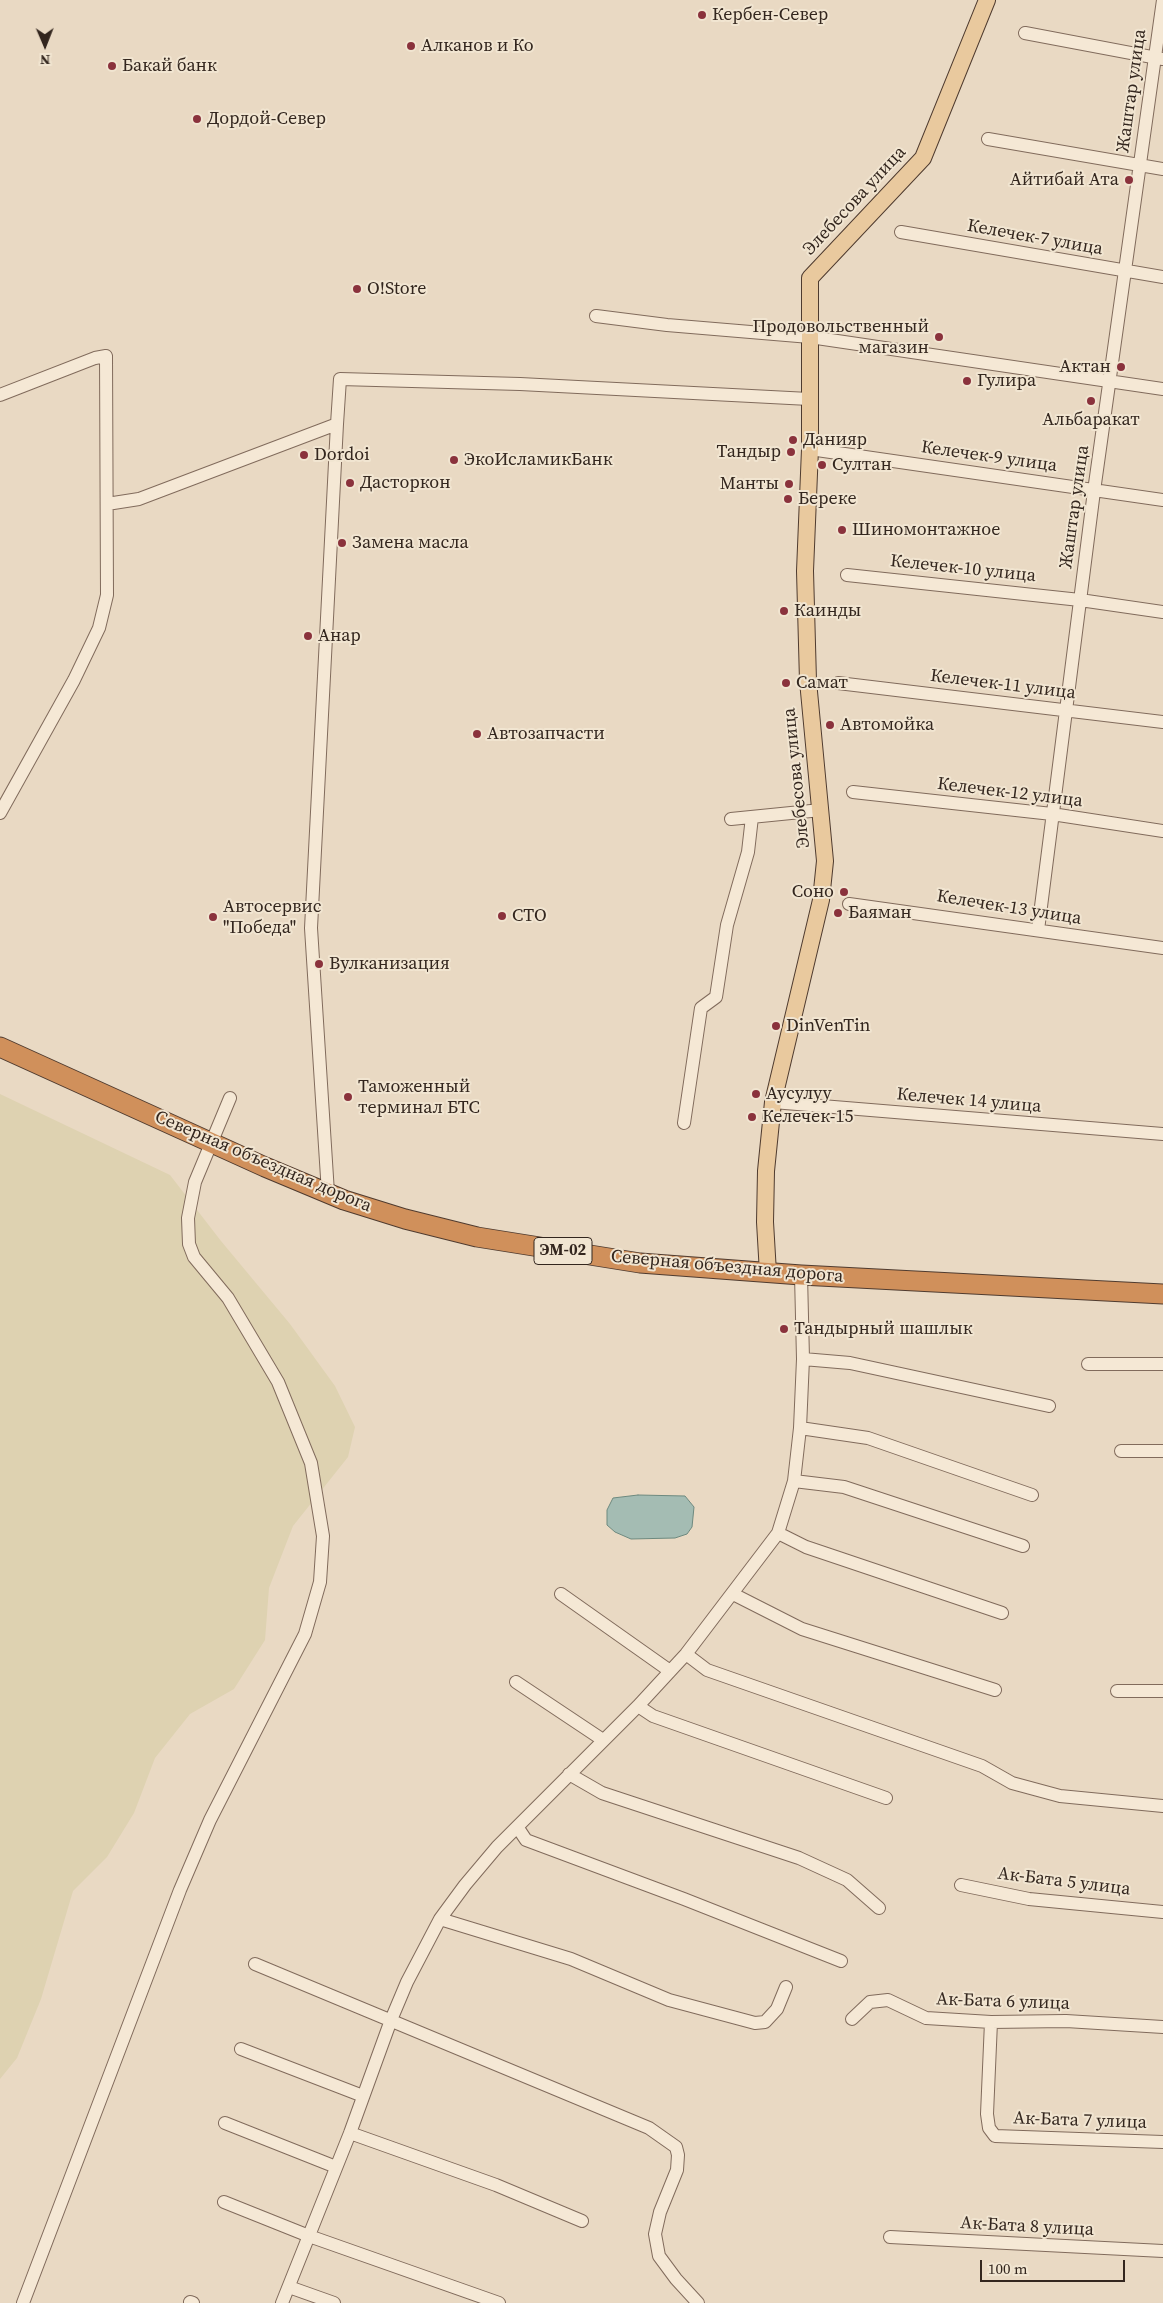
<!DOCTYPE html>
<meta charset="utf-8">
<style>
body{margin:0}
#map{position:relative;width:1163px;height:2303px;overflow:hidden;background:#e9d9c3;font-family:"Source Serif 4",serif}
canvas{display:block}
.north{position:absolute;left:20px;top:20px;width:50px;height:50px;-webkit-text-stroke:4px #f1e5d1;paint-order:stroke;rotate:179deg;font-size:14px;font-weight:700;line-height:20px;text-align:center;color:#33261e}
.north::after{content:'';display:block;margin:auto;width:18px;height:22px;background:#33261e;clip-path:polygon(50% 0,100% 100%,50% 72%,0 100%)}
.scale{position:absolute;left:980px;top:2260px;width:145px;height:22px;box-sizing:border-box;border:2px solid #33261e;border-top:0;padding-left:6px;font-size:15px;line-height:18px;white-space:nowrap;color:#33261e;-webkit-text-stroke:4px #f1e5d1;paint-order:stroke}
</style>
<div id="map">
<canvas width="1163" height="2303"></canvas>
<div class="north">N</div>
<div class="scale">100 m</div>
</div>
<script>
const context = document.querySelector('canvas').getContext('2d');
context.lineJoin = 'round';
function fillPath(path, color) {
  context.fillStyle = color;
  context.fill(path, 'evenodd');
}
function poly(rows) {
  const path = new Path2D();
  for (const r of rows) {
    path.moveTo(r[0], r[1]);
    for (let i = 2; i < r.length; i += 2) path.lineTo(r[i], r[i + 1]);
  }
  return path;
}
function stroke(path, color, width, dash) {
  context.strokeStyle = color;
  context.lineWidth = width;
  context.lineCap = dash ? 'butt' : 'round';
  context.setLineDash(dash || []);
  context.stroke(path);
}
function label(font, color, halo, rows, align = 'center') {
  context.font = font + ' "Source Serif 4",serif';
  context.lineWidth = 4;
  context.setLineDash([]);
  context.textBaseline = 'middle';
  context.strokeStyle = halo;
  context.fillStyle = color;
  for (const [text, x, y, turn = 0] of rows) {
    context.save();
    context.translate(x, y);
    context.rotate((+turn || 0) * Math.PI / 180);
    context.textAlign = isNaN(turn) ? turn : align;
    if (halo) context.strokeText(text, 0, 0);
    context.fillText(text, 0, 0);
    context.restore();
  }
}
const farmland = poly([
 [0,1094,170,1175,221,1241,290,1324,335,1386,355,1427,348,1457,293,1526,269,1588,265,1640,234,1689,190,1714,155,1758,134,1813,107,1857,73,1891,41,1999,17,2058,0,2079]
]);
const water = poly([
 [638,1495,685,1496,694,1507,692,1527,687,1534,675,1538,631,1539,615,1532,607,1525,607,1510,613,1498,638,1495]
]);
const minor = poly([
 [1025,33,1163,59],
 [988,139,1163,169],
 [901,232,1163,277],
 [596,316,667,325,810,337,1163,389],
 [0,395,95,358,106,356,107,595,99,628,74,680,0,813],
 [810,449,1163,500],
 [107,504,139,499,337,424,340,379,520,384,809,399],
 [847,575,1080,600,1163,612],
 [838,683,1163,722],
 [853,792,1052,814,1163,831],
 [731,819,821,810],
 [849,904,1163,948],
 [1038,930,1094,491,1163,0],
 [773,1102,1163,1134],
 [684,1123,701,1008,716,997,727,925,748,852,752,817],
 [328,1193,311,928,337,424],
 [803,1359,850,1363,1049,1406],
 [1088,1364,1163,1364],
 [800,1428,868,1438,1032,1495],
 [1121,1451,1163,1451],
 [794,1481,844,1487,1023,1546],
 [778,1533,806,1547,1002,1613],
 [561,1594,670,1671],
 [733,1594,802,1629,995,1690],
 [686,1654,707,1670,982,1766,1012,1783,1060,1796,1163,1806],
 [516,1682,603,1740],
 [1117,1691,1163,1691],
 [638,1706,653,1716,886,1798],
 [569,1774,602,1793,799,1858,847,1880,879,1908],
 [518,1828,526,1840,684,1899,841,1961],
 [961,1885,1029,1899,1163,1912],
 [440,1919,571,1959,669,2000,755,2023,765,2022,777,2009,786,1987],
 [255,1964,649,2128,676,2147,678,2155,677,2170,660,2212,655,2234,659,2256,676,2279,698,2303],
 [852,2019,870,2002,888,2000,926,2018,991,2022,1066,2021,1163,2027],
 [991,2022,987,2114,989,2128,995,2136,1163,2142],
 [241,2049,363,2096],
 [225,2123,336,2167],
 [350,2133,496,2185,582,2221],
 [224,2202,309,2236,499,2303],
 [890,2237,1163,2251],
 [289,2287,334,2303],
 [190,2302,193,2303],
 [23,2303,180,1890,210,1820,305,1634,320,1582,323,1536,311,1463,278,1382,228,1298,194,1257,189,1244,188,1218,195,1182,230,1098],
 [282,2303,350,2133,391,2020,407,1982,440,1919,465,1885,497,1847,638,1706,686,1654,778,1533,794,1481,800,1428,803,1359,801,1275]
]);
const major = poly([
 [768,1273,765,1222,766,1171,773,1102,821,900,825,861,808,681,805,571,810,449,810,278,923,158,987,0]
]);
const highway = poly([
 [0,1047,265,1167,344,1200,405,1219,477,1237,640,1263,801,1275,1163,1294]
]);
const markers = [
 [702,15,5,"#8a323c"],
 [411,46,5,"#8a323c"],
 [112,66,5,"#8a323c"],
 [197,119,5,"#8a323c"],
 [1129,180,5,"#8a323c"],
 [357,289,5,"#8a323c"],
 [939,337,5,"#8a323c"],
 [1121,367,5,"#8a323c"],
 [967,381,5,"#8a323c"],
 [1091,401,5,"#8a323c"],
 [793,440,5,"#8a323c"],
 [791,452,5,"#8a323c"],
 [304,455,5,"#8a323c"],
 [454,460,5,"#8a323c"],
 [822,465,5,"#8a323c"],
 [350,483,5,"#8a323c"],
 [789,484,5,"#8a323c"],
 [788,499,5,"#8a323c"],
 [842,530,5,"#8a323c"],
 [342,543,5,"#8a323c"],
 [784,611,5,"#8a323c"],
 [308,636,5,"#8a323c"],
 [786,683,5,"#8a323c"],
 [830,725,5,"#8a323c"],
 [477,734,5,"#8a323c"],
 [844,892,5,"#8a323c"],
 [838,913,5,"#8a323c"],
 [502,916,5,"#8a323c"],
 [213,917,5,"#8a323c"],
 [319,964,5,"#8a323c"],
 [776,1026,5,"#8a323c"],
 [756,1094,5,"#8a323c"],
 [348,1097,5,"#8a323c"],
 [752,1117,5,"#8a323c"],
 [784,1329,5,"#8a323c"]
];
const shields = [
 [563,1251,58]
];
const shieldNames = [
 ["ЭМ-02",563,1251]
];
const poiNames = [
 ["Кербен-Север",712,15],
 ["Алканов и Ко",421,46],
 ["Бакай банк",122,66],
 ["Дордой-Север",207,119],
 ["Айтибай Ата",1119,180,"right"],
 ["O!Store",367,289],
 ["Продовольственный",929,327,"right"],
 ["магазин",929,348,"right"],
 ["Актан",1111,367,"right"],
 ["Гулира",977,381],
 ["Альбаракат",1091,420,"center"],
 ["Данияр",803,440],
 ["Тандыр",781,452,"right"],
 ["Dordoi",314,455],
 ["ЭкоИсламикБанк",464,460],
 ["Султан",832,465],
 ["Дасторкон",360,483],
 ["Манты",779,484,"right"],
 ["Береке",798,499],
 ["Шиномонтажное",852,530],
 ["Замена масла",352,543],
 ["Каинды",794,611],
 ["Анар",318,636],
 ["Самат",796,683],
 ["Автомойка",840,725],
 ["Автозапчасти",487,734],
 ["Соно",834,892,"right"],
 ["Автосервис",223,907],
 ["\"Победа\"",223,928],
 ["Баяман",848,913],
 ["СТО",512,916],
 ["Вулканизация",329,964],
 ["DinVenTin",786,1026],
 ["Таможенный",358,1087],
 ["терминал БТС",358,1108],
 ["Аусулуу",766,1094],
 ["Келечек-15",762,1117],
 ["Тандырный шашлык",794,1329]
];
const streetNames = [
 ["Жаштар улица",1132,91,-82],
 ["Элебесова улица",855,201,-47],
 ["Келечек-7 улица",1035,238,10],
 ["Келечек-9 улица",989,457,8],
 ["Жаштар улица",1075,507,-82],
 ["Келечек-10 улица",963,569,6],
 ["Келечек-11 улица",1003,685,7],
 ["Элебесова улица",797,778,-96],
 ["Келечек-12 улица",1010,793,7],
 ["Келечек-13 улица",1009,908,9],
 ["Келечек 14 улица",969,1101,5],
 ["Северная объездная дорога",263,1162,23],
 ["Северная объездная дорога",727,1267,5],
 ["Ак-Бата 5 улица",1064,1882,7],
 ["Ак-Бата 6 улица",1003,2002,2],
 ["Ак-Бата 7 улица",1080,2121,2],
 ["Ак-Бата 8 улица",1027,2227,3]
];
fillPath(farmland, '#ded2b1');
fillPath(water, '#a4bcb3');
stroke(water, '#6d897f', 1);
stroke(minor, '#816b5c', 14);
stroke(major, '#4f3b2f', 18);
stroke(highway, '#4f3b2f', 21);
stroke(minor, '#f5e8d5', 12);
stroke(major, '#e9c99e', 16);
stroke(highway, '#d0905b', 19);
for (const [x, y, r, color] of markers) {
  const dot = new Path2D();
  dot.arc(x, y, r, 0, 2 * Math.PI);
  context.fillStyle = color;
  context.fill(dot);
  stroke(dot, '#f1e5d1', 2);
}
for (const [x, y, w] of shields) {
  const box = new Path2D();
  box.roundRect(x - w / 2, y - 13.5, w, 27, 4);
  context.fillStyle = '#f1e5d1';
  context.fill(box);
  stroke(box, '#33261e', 1);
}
label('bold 16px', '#33261e', null, shieldNames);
label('18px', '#33261e', '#f1e5d1', poiNames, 'left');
label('18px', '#33261e', '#f1e5d1', streetNames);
</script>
